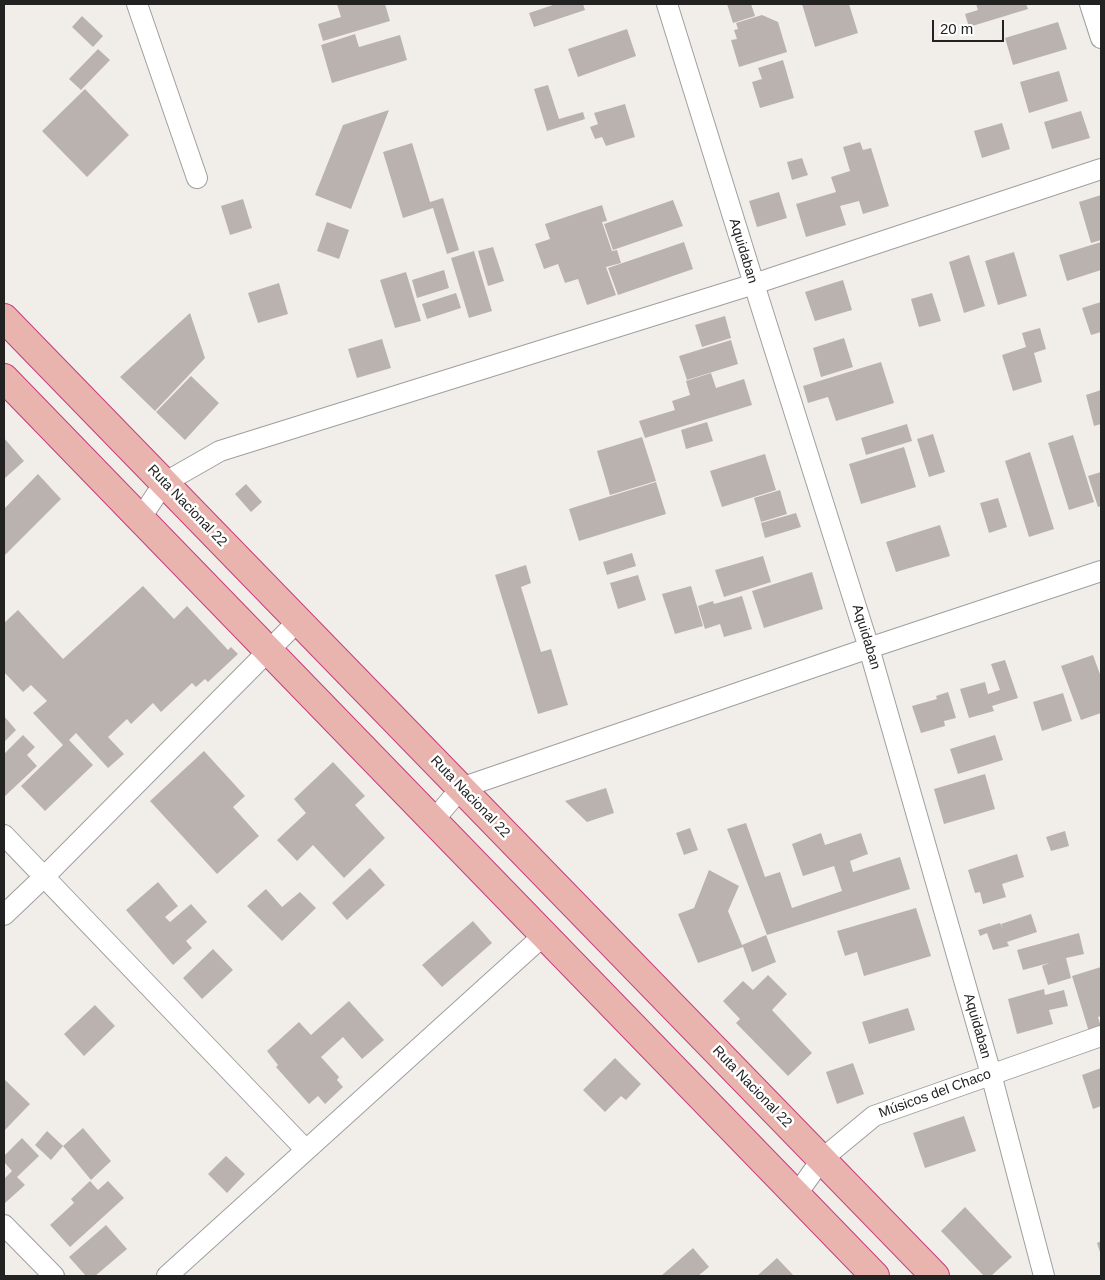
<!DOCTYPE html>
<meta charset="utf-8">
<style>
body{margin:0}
#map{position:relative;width:1105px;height:1280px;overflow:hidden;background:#f1eeea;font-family:Arial,sans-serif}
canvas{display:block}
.frame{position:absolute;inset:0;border:5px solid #222;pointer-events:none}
.scale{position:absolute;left:932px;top:20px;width:72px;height:22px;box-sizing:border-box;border:2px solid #222;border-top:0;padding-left:6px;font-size:15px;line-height:18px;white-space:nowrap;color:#222;-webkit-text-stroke:4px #fff;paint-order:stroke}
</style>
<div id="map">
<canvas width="1105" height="1280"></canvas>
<div class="frame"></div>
<div class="scale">20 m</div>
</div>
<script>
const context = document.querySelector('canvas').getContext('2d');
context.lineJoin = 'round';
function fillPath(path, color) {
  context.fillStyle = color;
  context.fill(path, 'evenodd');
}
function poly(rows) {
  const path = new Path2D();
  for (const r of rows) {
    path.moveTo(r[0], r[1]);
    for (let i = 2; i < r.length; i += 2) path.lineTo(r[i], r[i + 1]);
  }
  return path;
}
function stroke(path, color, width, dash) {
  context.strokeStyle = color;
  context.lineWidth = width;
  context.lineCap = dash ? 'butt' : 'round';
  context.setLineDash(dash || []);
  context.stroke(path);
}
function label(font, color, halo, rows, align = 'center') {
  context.font = font + ' Arial,sans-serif';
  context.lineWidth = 5;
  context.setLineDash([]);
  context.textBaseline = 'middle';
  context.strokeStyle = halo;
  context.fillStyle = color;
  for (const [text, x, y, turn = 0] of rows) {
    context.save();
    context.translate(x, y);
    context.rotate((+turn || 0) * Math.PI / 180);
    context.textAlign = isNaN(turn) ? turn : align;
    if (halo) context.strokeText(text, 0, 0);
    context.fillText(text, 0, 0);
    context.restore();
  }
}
const building = poly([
 [337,4,385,4,390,21,323,41,318,24,341,17],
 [556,4,583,4,585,10,534,27,529,13],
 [727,4,751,4,755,16,733,23],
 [802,4,849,4,858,33,815,47],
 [976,4,1026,4,1028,9,969,27,965,14,978,10],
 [762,15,778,22,787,52,739,67,731,40,737,39,734,30,738,29,736,23],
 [82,16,103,36,93,47,72,27],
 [1058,22,1067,49,1013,65,1005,38],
 [627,29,636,56,578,77,568,49],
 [355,34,359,47,400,35,407,60,332,83,321,45],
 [98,49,110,60,81,90,69,79],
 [783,60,794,98,760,108,752,82,762,79,758,68],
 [1059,71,1068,101,1029,113,1020,82],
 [548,85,559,119,583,112,585,119,547,131,534,89],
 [85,89,129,135,87,177,42,131],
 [625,104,635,137,606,146,602,137,595,139,590,127,598,124,594,113],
 [389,110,351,209,315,195,343,125],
 [1081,111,1090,138,1052,149,1044,122],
 [1002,123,1010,149,982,158,974,131],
 [860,142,863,150,871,148,889,206,863,214,859,201,840,206,846,225,806,237,796,204,836,192,831,177,850,171,843,147],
 [412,143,430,202,443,198,459,250,447,254,433,208,403,218,383,152],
 [802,158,808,175,792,180,787,162],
 [779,192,787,218,757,227,749,201],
 [1101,195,1101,240,1091,243,1079,202],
 [243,199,252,228,230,235,221,206],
 [673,200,683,226,613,250,604,224],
 [602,205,607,221,602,222,612,251,608,252,617,250,621,263,606,267,616,295,587,305,578,279,565,283,558,264,544,269,535,244,550,239,545,224],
 [327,222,349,230,339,259,317,251],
 [684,242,693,269,618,295,608,268],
 [1101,242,1101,270,1067,281,1059,255],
 [493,247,504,281,488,286,478,251],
 [474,251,492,311,469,318,451,258],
 [1014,252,1027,296,998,305,985,261],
 [969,255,985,306,964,313,949,262],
 [444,270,449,288,417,298,412,280],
 [406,272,421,321,395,328,380,280],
 [843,280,852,310,815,321,805,292],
 [279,283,288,314,258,323,248,293],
 [456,293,461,308,427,319,422,304],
 [932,293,941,321,919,327,911,299],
 [1101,302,1101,332,1091,335,1082,308],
 [190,313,205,358,155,411,120,377],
 [725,316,731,338,702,347,695,325],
 [1040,328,1046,349,1034,353,1042,382,1013,391,1002,355,1026,347,1022,333],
 [844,338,853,367,821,377,813,348],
 [382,339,391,368,357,378,348,349],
 [731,340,738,364,687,380,679,356],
 [881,362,894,403,836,421,828,397,808,403,803,386],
 [711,373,716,388,744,379,752,405,645,438,639,421,675,410,672,401,690,395,686,381],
 [191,376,219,403,185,440,156,412],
 [1101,390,1101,424,1094,426,1086,395],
 [707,422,713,441,686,449,681,430],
 [907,424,912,441,866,455,861,438],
 [933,434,945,472,929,477,917,439],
 [1073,435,1094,502,1069,510,1048,443],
 [642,437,656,481,610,495,597,451],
 [4,438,24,461,5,478,4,477],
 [904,447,916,487,861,504,849,464],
 [1030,452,1054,529,1029,537,1005,461],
 [765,454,776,490,722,507,710,471],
 [1101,472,1101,506,1098,507,1088,476],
 [38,474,61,499,4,556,4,509],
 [656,482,666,514,579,541,569,509],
 [246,484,262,502,251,512,235,494],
 [780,490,787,514,761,522,754,498],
 [998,498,1007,527,989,533,980,503],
 [796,513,801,527,765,538,761,523],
 [940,525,950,556,896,572,886,542],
 [632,553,636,566,607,575,603,562],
 [763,556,771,582,724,597,715,570],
 [526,565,531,583,521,587,541,652,551,649,568,705,538,714,495,575],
 [812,572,823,609,764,628,752,591],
 [638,575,646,600,618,609,610,583],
 [143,586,174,619,187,606,228,650,231,647,238,654,208,682,205,679,196,687,192,683,161,712,153,703,131,724,127,719,108,737,124,754,108,768,76,733,69,740,93,765,45,811,21,786,63,745,33,713,47,701,31,685,23,692,4,672,4,623,18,610,63,659],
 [691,586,703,626,675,634,662,594],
 [742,596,752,629,724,637,720,624,705,629,698,606,713,601,714,604],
 [1093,655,1101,677,1101,713,1081,720,1061,666],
 [1005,660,1018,698,992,706,994,711,969,718,960,689,985,682,988,694,1000,690,991,664],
 [948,692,956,718,944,721,945,726,921,733,912,706,937,699,936,696],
 [1063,693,1072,721,1042,731,1033,702],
 [4,716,16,730,4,742],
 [23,735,35,747,27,755,37,766,4,797,4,754],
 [995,735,1003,760,958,774,950,749],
 [204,751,245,796,233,807,259,836,217,874,150,801],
 [333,762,365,796,355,805,385,838,344,878,313,845,297,861,277,840,306,813,294,799],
 [985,774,995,809,944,824,934,789],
 [606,788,614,813,587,822,565,801],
 [746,823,765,877,780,872,792,908,842,891,834,866,803,876,792,844,821,833,825,845,861,833,868,854,850,861,853,872,900,857,910,889,767,935,727,829],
 [690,828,698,850,684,855,676,833],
 [1065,831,1069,846,1051,851,1046,837],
 [1017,854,1024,877,1002,884,1006,897,983,904,980,892,975,893,968,870],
 [370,868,385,885,347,920,332,903],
 [709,870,739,886,728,911,742,945,766,935,776,962,752,972,743,947,698,963,678,914,694,908],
 [158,882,178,906,165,917,170,922,191,904,207,922,186,941,192,948,173,965,126,910],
 [266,889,282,907,300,892,316,908,282,941,247,906],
 [916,908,931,956,864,976,857,952,845,956,837,931],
 [1031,914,1037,932,1007,942,1009,946,993,950,987,933,980,936,978,930,1000,923,1003,929,1001,924],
 [473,921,492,943,442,987,422,965],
 [1079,933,1084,954,1066,958,1071,978,1048,985,1042,966,1049,963,1023,970,1017,950],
 [213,949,233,970,202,999,183,978],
 [1101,967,1101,1016,1098,1017,1101,1027,1089,1032,1072,976],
 [768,975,787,994,772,1010,812,1053,788,1076,736,1023,740,1019,723,1001,743,981,753,990],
 [1044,989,1045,995,1064,990,1068,1006,1049,1010,1053,1024,1017,1034,1008,999],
 [349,1001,384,1040,362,1059,343,1037,321,1057,339,1077,337,1080,343,1087,325,1104,318,1096,309,1104,276,1067,278,1065,267,1051,299,1022,311,1035],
 [95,1005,115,1026,84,1056,64,1034],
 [908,1008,915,1030,869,1044,862,1022],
 [615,1058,641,1084,626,1100,621,1096,605,1112,583,1090],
 [853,1063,864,1094,837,1104,826,1072],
 [1101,1068,1101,1106,1093,1109,1082,1075],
 [4,1079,30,1104,4,1131],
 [964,1116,976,1151,925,1168,913,1133],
 [83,1128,111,1161,91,1180,63,1146],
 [47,1131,63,1146,51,1160,35,1145],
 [22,1138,39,1156,17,1177,25,1185,5,1203,4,1179,12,1171,4,1162,4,1156],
 [226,1156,245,1174,227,1193,208,1174],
 [90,1181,98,1190,108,1181,124,1198,70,1247,50,1225,74,1203,71,1199],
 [965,1207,1012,1257,991,1276,984,1276,941,1231],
 [106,1225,127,1249,95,1276,86,1276,69,1257],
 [1101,1241,1101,1255,1097,1243],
 [693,1248,709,1267,698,1276,661,1276],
 [777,1258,794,1276,757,1276]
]);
const minor = poly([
 [137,4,197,178],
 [667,4,754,284,869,648,991,1074,1044,1276],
 [1090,4,1101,38],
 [140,519,164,483,220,451,754,284,1101,169],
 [433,821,461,788,869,648,1101,571],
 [4,835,306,1150],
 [4,915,45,876,299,620],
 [796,1195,822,1159,874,1116,1101,1036],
 [4,1225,54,1276],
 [167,1276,544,935]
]);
const trunk = poly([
 [4,318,935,1276],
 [4,378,875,1276]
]);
const streetNames = [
 ["Aquidaban",743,251,73],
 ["Ruta Nacional 22",187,506,46],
 ["Aquidaban",866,637,73],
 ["Ruta Nacional 22",470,797,46],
 ["Aquidaban",977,1026,74],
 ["Ruta Nacional 22",752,1087,46],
 ["Músicos del Chaco",935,1094,-20]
];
fillPath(building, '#bab2af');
stroke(minor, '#9f9f9f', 22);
stroke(trunk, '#c93c7f', 30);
stroke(minor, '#fff', 20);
stroke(trunk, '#e9b3ae', 28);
label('14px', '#222', '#fff', streetNames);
</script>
